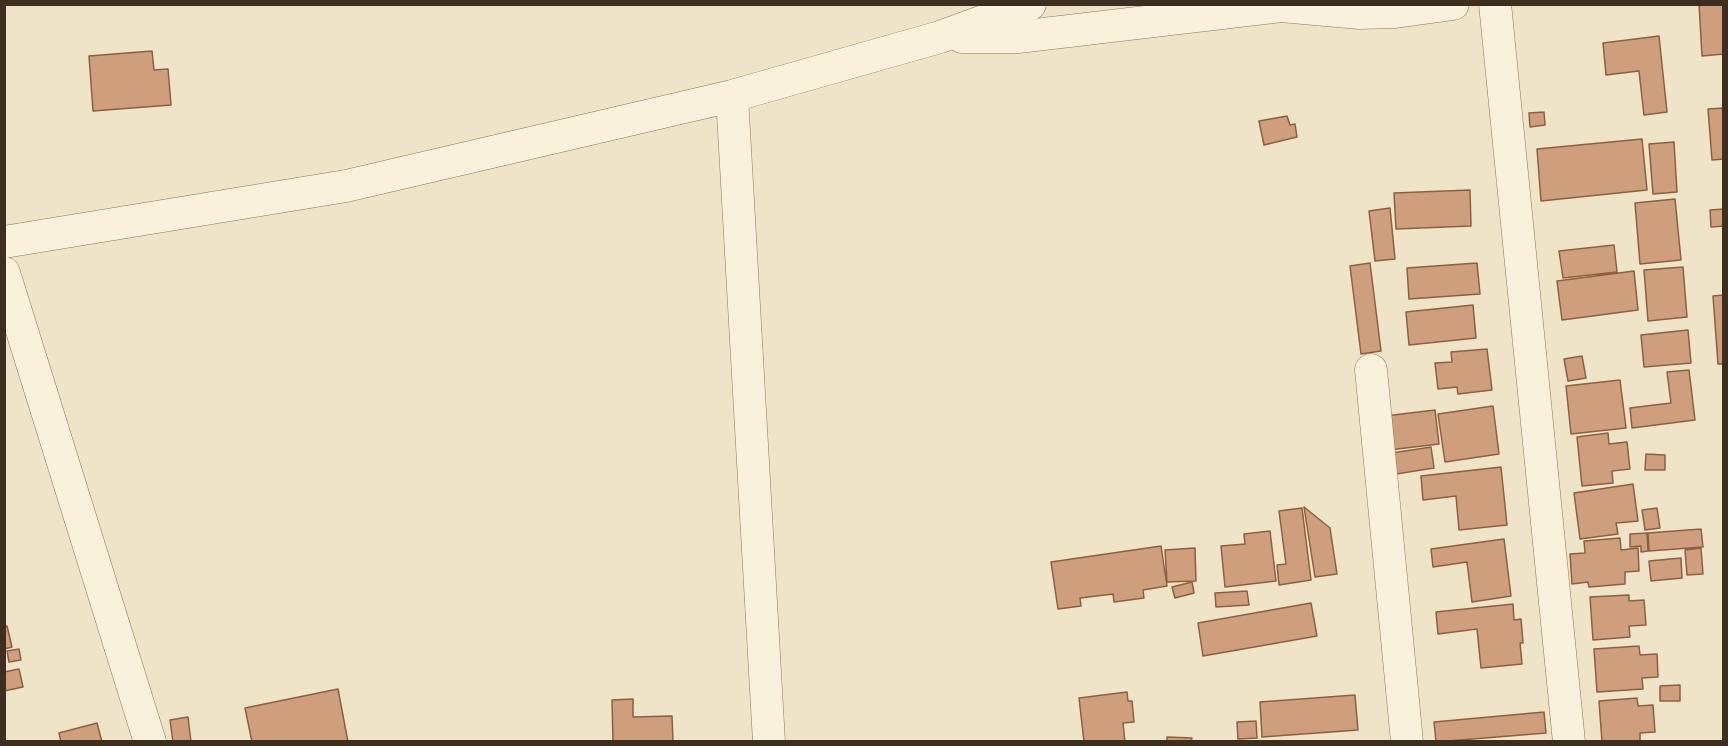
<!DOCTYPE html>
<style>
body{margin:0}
#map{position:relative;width:1728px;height:746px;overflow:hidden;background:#f0e4c8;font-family:"Libre Baskerville",serif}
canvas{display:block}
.frame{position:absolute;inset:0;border:6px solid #3d2e20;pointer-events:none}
</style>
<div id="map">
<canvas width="1728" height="746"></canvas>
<div class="frame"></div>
</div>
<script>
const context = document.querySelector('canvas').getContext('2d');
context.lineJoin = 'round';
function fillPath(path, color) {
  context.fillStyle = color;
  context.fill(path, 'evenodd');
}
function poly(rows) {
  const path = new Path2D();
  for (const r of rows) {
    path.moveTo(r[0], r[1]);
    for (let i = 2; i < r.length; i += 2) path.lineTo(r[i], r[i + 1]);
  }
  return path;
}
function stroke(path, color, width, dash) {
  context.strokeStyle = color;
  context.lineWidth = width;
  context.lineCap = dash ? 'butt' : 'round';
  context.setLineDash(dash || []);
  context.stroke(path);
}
const building = poly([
 [1699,4,1724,4,1724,54,1702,56,1699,4],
 [1659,36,1667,112,1644,115,1639,71,1606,75,1603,43,1659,36],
 [152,51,154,70,168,69,171,105,93,111,89,56,152,51],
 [1724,108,1724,159,1712,160,1708,109,1724,108],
 [1544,112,1545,125,1530,127,1529,113,1544,112],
 [1287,116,1290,125,1295,124,1297,137,1264,145,1259,121,1287,116],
 [1642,139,1647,190,1541,201,1537,149,1642,139],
 [1674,142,1677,192,1653,194,1649,144,1674,142],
 [1470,190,1471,226,1396,229,1394,193,1470,190],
 [1675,199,1681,260,1640,264,1635,203,1675,199],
 [1390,208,1395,259,1375,261,1369,211,1390,208],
 [1724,209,1724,226,1711,227,1710,210,1724,209],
 [1614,245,1617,272,1563,278,1559,251,1614,245],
 [1370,263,1381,351,1361,354,1350,266,1370,263],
 [1477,263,1480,294,1409,299,1407,268,1477,263],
 [1683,267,1687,317,1648,321,1644,270,1683,267],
 [1634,271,1638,310,1562,320,1557,281,1634,271],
 [1724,295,1724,364,1718,364,1713,296,1724,295],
 [1473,305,1476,338,1409,345,1406,312,1473,305],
 [1688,330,1691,363,1644,367,1641,335,1688,330],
 [1487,349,1492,390,1458,394,1457,387,1438,389,1435,363,1452,362,1451,352,1487,349],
 [1582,356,1586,378,1568,381,1564,359,1582,356],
 [1689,370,1695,420,1632,428,1630,408,1671,403,1667,372,1689,370],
 [1620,380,1626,428,1571,434,1566,386,1620,380],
 [1493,406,1499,454,1445,462,1438,414,1493,406],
 [1435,410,1439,444,1389,450,1385,416,1435,410],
 [1608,433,1609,444,1627,442,1630,469,1612,471,1613,483,1582,486,1577,437,1608,433],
 [1431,447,1434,468,1396,474,1392,453,1431,447],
 [1646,454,1665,455,1665,470,1645,470,1646,454],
 [1501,467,1507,525,1459,530,1456,496,1423,500,1421,476,1501,467],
 [1633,484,1638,521,1616,523,1618,534,1580,539,1574,493,1633,484],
 [1304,507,1330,528,1337,574,1315,577,1304,507],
 [1302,508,1311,580,1279,585,1277,565,1286,564,1279,511,1302,508],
 [1657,508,1660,528,1645,530,1642,510,1657,508],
 [1701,529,1703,547,1649,551,1648,533,1701,529],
 [1270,531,1276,581,1225,587,1221,546,1245,544,1244,534,1270,531],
 [1647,533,1648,551,1641,552,1641,546,1630,547,1630,534,1647,533],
 [1620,538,1621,550,1638,548,1639,571,1625,572,1625,584,1589,587,1588,582,1572,584,1570,554,1585,553,1584,541,1620,538],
 [1504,539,1511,596,1472,602,1467,562,1433,567,1431,549,1504,539],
 [1161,546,1167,586,1143,590,1144,598,1114,602,1113,594,1080,598,1081,606,1058,609,1051,562,1161,546],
 [1195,548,1196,581,1167,582,1165,550,1195,548],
 [1701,548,1703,574,1687,575,1685,550,1701,548],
 [1681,558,1682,578,1651,581,1649,561,1681,558],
 [1192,582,1194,593,1175,598,1172,587,1192,582],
 [1247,591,1249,605,1216,607,1215,593,1247,591],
 [1629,595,1629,601,1644,600,1646,625,1629,626,1630,637,1593,640,1590,597,1629,595],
 [1311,603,1317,636,1203,656,1198,623,1311,603],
 [1513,604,1514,620,1521,619,1523,643,1520,643,1522,664,1481,668,1477,629,1438,634,1436,612,1513,604],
 [7,626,12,647,4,649,4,627,7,626],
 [1639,646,1640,655,1657,654,1658,677,1642,678,1643,689,1597,692,1594,649,1639,646],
 [19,649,21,660,9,662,7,651,19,649],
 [19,669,23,687,4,691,4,672,19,669],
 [1680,685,1680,701,1660,701,1660,686,1680,685],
 [338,689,348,742,252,742,245,708,338,689],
 [1127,692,1128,701,1132,701,1134,722,1123,723,1125,742,1084,742,1079,698,1127,692],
 [1355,695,1358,730,1262,737,1260,702,1355,695],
 [1637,698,1638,706,1653,705,1655,732,1640,733,1640,742,1602,742,1599,701,1637,698],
 [633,699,633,717,672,716,673,742,613,742,612,700,633,699],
 [1544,712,1546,733,1436,742,1434,722,1544,712],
 [188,717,191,742,173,742,170,720,188,717],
 [1256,721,1257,738,1238,739,1237,722,1256,721],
 [97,723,102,742,61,742,59,733,97,723],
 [1167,737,1192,738,1191,742,1167,742,1167,737]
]);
const minor = poly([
 [1278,4,1281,6,1360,13,1395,12,1453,4],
 [1495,4,1569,742],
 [962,37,1018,37,1281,6],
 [732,96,769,742],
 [4,242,346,186,732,96,940,37,1030,4],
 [4,273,150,742],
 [1371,370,1407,742]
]);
fillPath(building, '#cf9f7d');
stroke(building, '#8d5f41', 1.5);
stroke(minor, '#8d765c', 33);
stroke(minor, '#faf1dc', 32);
</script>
